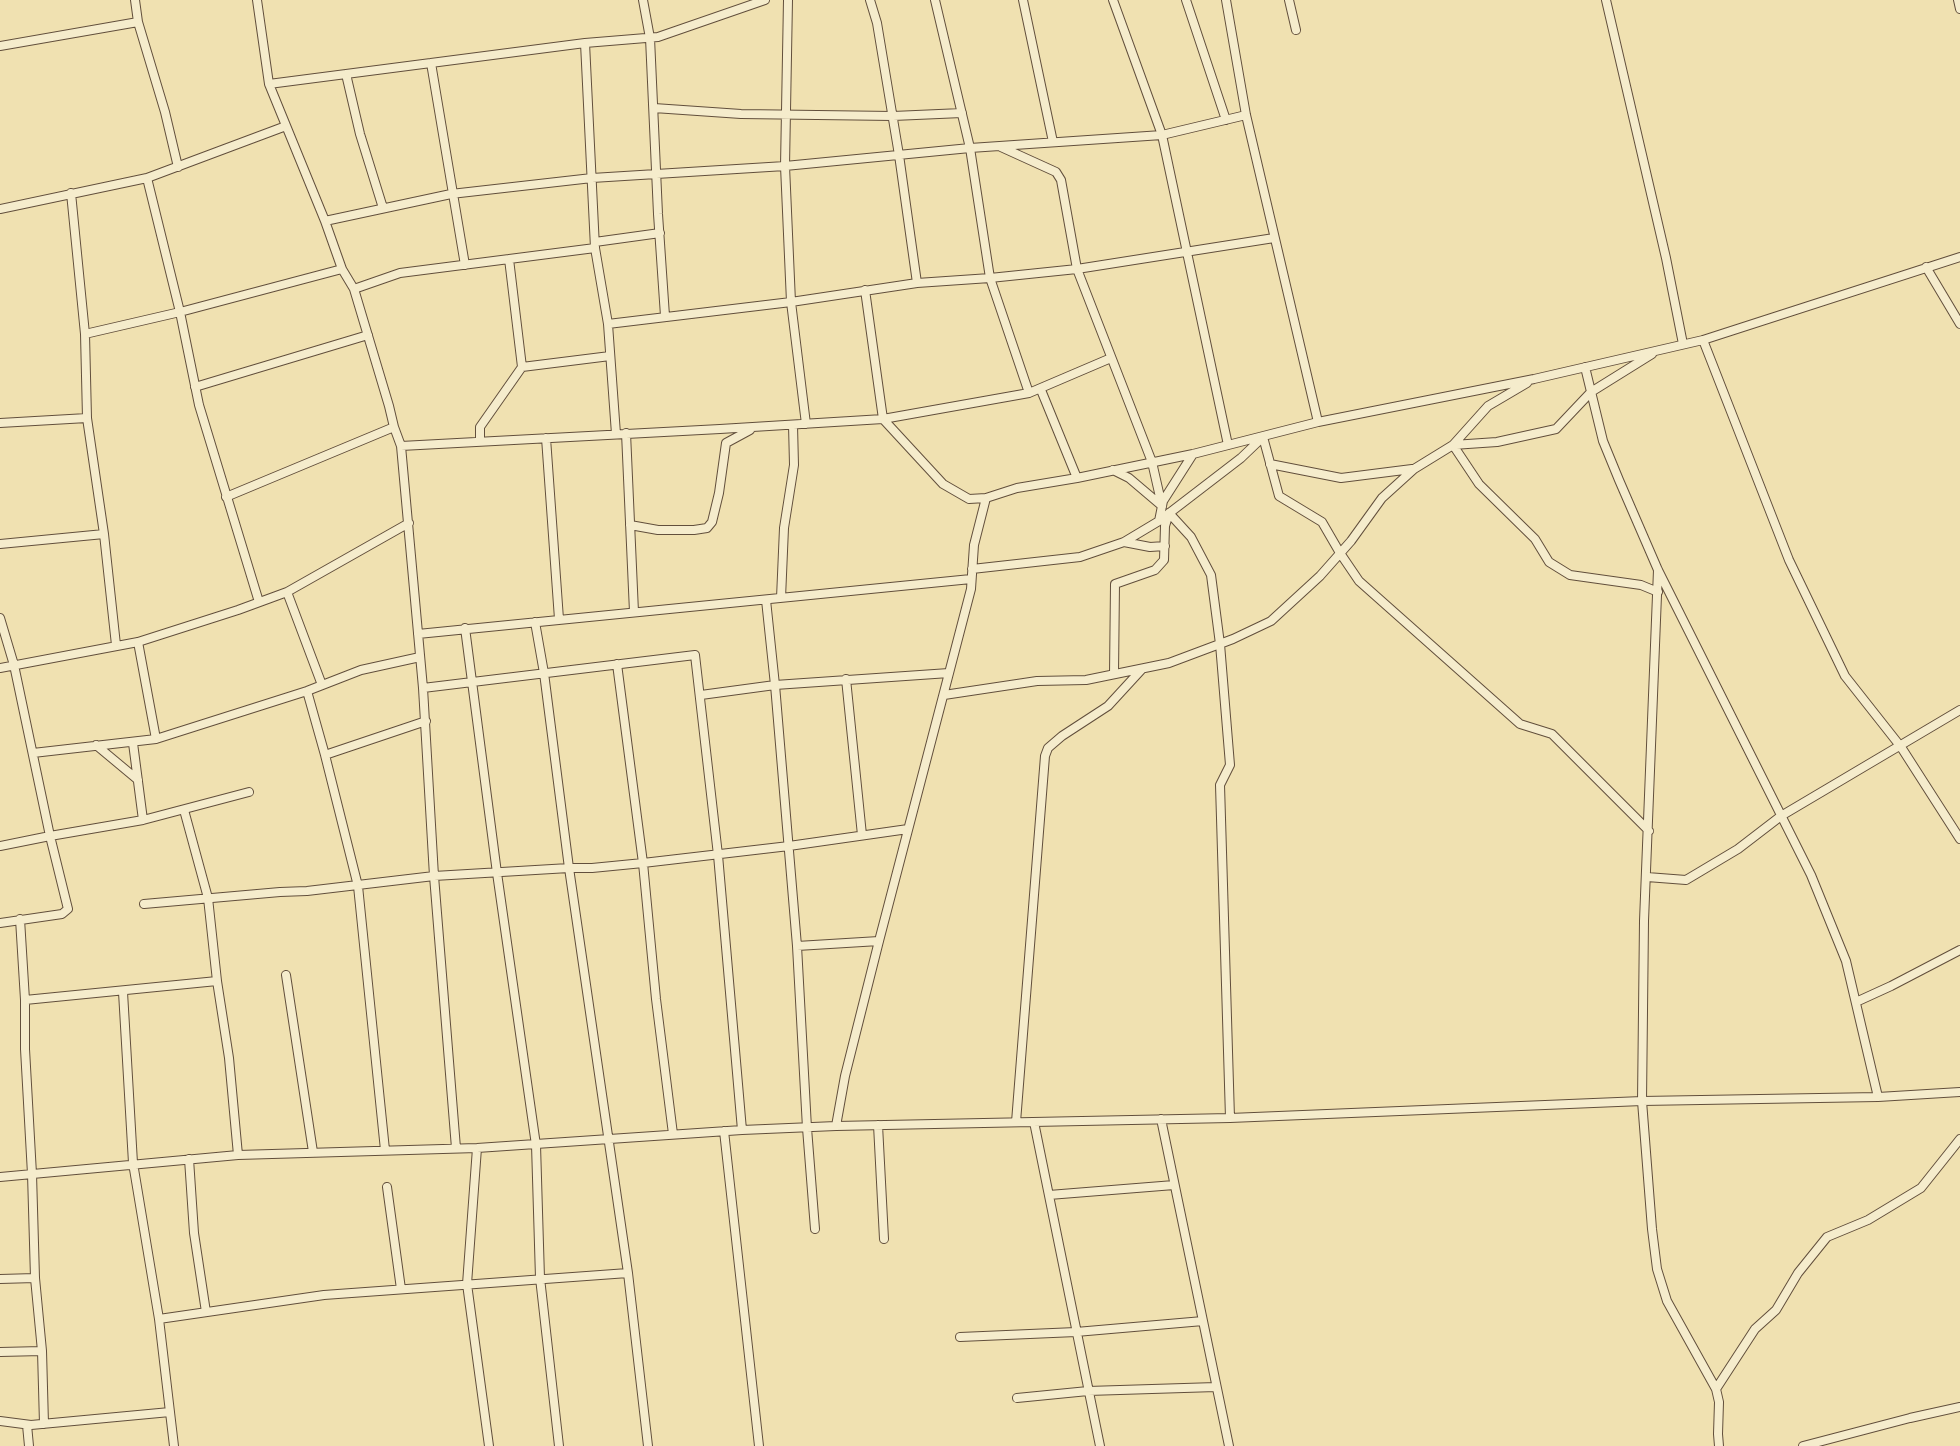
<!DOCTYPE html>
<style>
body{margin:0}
canvas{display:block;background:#f0e1b1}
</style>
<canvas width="1960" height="1446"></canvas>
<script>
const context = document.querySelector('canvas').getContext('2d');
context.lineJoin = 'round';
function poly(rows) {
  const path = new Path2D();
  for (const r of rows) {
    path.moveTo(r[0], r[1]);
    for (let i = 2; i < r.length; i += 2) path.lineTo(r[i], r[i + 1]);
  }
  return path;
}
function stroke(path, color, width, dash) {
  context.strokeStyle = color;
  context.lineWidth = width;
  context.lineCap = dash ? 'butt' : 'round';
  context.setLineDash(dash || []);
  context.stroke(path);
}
const street = poly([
 [135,0,138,22,165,112,178,167],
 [257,0,269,84,325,221,342,269,354,289,389,406,394,427,401,446,423,688,434,876,456,1148],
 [643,0,650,38,658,214,665,316],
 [788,0,785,166,791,302,806,424],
 [870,0,877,23,899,155,917,283],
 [935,0,970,148,990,278,1029,393],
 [1023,0,1053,142],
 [1113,0,1162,135,1228,445],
 [1186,0,1226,120],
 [1226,0,1246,115,1318,422],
 [1289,0,1296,30],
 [1606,0,1666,258,1683,344],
 [1958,0,1960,9],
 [585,43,595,248,608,324,616,434],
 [0,46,138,22],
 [431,63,465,265],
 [346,74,360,134,383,208],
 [269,84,585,43,658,37,765,0],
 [654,108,741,114,893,116,962,113],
 [1001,147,1056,172,1061,180,1077,269,1152,462,1162,506],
 [147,178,180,312,199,405,259,602],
 [71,193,85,334,87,418,104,534,116,645],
 [0,209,147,178,286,126],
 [325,221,451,194,592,178,785,166,970,148,1162,135,1246,115],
 [595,242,660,233],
 [1926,267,1960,324],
 [354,289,400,273,595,248],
 [865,290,883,419,943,484,969,499,986,498,1017,488,1077,478,1193,454,1318,422,1534,379,1703,340,1960,257],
 [608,324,791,302,917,283,990,278,1077,269,1274,238],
 [85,334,180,312,342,269],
 [1703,340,1789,560,1845,676,1901,747,1960,839],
 [522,367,610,356],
 [1585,367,1603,441,1619,480,1658,570,1811,875,1846,961,1878,1097],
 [195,387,368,335],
 [1041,390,1077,478],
 [0,423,87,418],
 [626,433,634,612],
 [546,438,559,619],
 [480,441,480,427,522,367,509,259],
 [1453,445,1479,484,1535,539,1549,562,1570,575,1641,585,1658,592],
 [1453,445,1497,442,1556,429,1591,392,1652,354],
 [401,446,720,429,883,419,1029,393,1111,358],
 [1270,464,1341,478,1412,469],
 [1113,470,1129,478,1162,506],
 [226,497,394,427],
 [1169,513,1191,537,1211,575,1220,644,1230,765,1220,785,1230,1118],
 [1159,521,1241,458,1263,437,1279,496,1322,522,1340,553,1359,581,1520,724,1552,734,1649,831],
 [630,525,658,530,694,530,707,528,712,522,719,493,726,443,750,430],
 [1124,542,1150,547,1165,546],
 [0,544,104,534],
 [972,569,1080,557,1124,542,1159,521,1163,501,1193,454],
 [1658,570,1644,921,1642,1101,1652,1229,1657,1269,1667,1301,1716,1389,1719,1402,1718,1434,1719,1446],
 [287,592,322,685],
 [781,598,784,528,794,465,793,425],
 [766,600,775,685,949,673],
 [0,618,14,665,50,836,68,909,62,914,0,923],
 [535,622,544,673,569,868,628,1273,648,1446],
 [465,628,497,873,536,1145,540,1278,559,1446],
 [418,634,971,579],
 [138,642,156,739],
 [0,668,138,642,238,610,287,592,409,523],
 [1114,674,1115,584,1155,570,1164,560,1165,526,1169,513],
 [846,679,862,835],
 [423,688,695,655,718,855,742,1130],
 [307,691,325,755,358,886,385,1150],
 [701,695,775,685,797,946,807,1128,815,1229],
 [944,695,1037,681,1086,680,1169,663,1233,639,1271,621,1320,576,1351,541,1382,498,1414,469,1453,445,1488,406,1527,383],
 [133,743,143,820],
 [96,745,138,780],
 [33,753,156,739,307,691,361,670,420,657],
 [325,755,426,721],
 [184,810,208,898,217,981,229,1058,238,1155],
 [0,846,50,836,143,820,249,792],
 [1647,877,1686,880,1738,849,1781,816,1960,710],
 [144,904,280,892,307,891,434,876,569,868,592,868,643,863,617,664],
 [20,919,25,1000],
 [797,946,879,941],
 [286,975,313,1152],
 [123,992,133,1163,159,1319,174,1446],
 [1856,1002,1891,986,1960,950],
 [1161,1119,1229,1446],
 [1016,1122,1045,756,1048,748,1062,736,1108,706,1142,669],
 [1034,1122,1100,1446],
 [878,1125,884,1239],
 [836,1126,845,1076,879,941,971,589,974,545,986,498],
 [724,1131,759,1446],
 [673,1134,656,999,643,863,789,846,908,829],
 [477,1148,467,1284,489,1446],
 [189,1159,194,1233,206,1312],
 [0,1177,238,1155,477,1148,742,1130,836,1126,1230,1118,1642,1101,1878,1097,1960,1092],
 [387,1187,401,1289],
 [1049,1195,1174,1185],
 [0,1279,35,1278],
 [159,1319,324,1295,628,1273],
 [960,1337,1076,1332,1203,1321],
 [0,1352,42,1351],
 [1716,1389,1755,1329,1776,1310,1798,1273,1827,1237,1868,1220,1921,1188,1960,1139],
 [1017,1398,1088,1391,1216,1387],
 [0,1421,31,1425,170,1412],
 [44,1424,42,1351,35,1278,32,1174,25,1049,25,1000,217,981],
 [27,1425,29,1446],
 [1803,1446,1910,1418,1960,1407]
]);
stroke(street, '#624f3c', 10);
stroke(street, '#f5eccc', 8);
</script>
